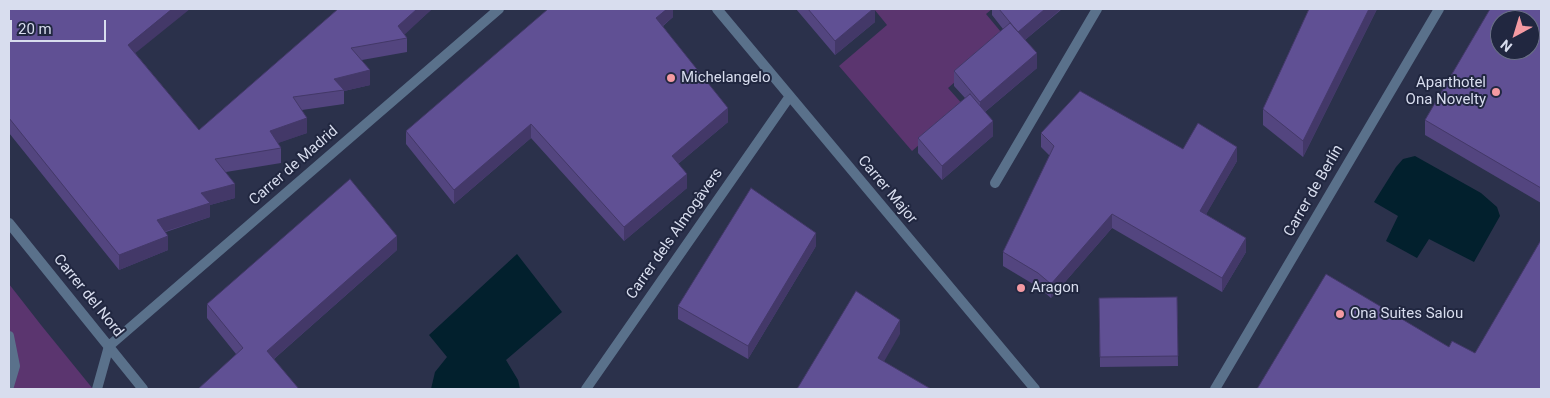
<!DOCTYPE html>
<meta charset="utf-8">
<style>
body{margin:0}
#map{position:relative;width:1550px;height:398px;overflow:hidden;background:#2b314b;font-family:Roboto,sans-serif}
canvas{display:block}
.frame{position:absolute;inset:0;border:10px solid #d8ddee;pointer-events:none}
.north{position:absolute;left:1490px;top:10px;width:50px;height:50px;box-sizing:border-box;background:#212740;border:1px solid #6a7086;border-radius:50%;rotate:219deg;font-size:14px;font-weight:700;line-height:20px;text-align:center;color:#d8ddee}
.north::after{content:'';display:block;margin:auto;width:18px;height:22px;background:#f49aa2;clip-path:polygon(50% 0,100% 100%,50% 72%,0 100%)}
.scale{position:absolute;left:10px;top:20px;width:96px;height:22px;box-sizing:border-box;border:2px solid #d8ddee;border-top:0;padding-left:6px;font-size:15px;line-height:18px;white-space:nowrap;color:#d8ddee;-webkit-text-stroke:4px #212740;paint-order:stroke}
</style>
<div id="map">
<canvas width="1550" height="398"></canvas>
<div class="frame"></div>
<div class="north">N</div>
<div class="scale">20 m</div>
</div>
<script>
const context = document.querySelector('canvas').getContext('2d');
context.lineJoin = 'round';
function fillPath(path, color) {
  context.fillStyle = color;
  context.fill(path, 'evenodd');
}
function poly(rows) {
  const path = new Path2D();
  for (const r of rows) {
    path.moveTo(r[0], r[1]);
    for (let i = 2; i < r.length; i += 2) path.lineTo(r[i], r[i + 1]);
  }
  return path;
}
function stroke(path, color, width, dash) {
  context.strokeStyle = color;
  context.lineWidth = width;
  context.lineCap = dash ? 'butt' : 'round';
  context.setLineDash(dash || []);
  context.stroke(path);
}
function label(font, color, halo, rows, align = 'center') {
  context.font = font + ' Roboto,sans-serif';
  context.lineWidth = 4;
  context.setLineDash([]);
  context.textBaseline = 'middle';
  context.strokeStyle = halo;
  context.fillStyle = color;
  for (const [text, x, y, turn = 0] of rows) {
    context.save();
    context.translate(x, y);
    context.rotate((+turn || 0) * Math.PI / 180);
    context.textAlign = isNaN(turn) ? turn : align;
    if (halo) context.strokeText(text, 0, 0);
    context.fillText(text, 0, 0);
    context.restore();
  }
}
const green = poly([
 [874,9,992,9,986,14,1006,38,948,88,964,106,912,151,839,66,887,25],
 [9,284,41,325,93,389,9,389]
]);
const water = poly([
 [1415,156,1481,193,1497,207,1500,216,1474,262,1429,239,1417,258,1386,241,1398,216,1374,202,1396,167,1403,159],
 [517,254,562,312,506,360,518,380,520,389,431,389,435,372,447,357,429,335]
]);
const lane = poly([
 [995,183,1097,9],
 [9,336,15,366,9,386],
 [97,389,109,346]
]);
const street = poly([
 [717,9,1035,389],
 [9,223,143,389],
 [109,346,499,9],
 [586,389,790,96],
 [1215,389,1439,9]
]);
const wall = poly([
 [9,9,135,53,199,130,338,9,432,9,404,34,407,38,407,52,362,60,370,85,344,91,344,104,302,110,307,133,277,143,281,148,281,163,226,172,235,198,210,205,210,217,166,232,168,250,119,270,9,133],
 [673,9,673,17,663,26,728,122,678,164,687,188,624,241,531,138,454,204,406,144,406,131],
 [796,9,875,9,875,22,835,55],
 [992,9,1062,9,1025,40,1037,68,985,112,993,136,942,180,918,153,918,138,965,98,954,86,954,71,1003,29,992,15],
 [1309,9,1377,9,1303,157,1263,125,1263,109],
 [1541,9,1541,203,1425,135,1425,120],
 [1041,133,1183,149,1237,161,1206,214,1246,252,1222,292,1112,228,1051,298,1038,287,1003,266,1003,252,1050,156,1041,147],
 [816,246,748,359,678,319,678,306],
 [397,250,274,359,236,354,207,318,207,304],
 [1177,297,1178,366,1100,367,1099,298]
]);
const shadedWall = poly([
 [172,9,190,9,128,59,128,45],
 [417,9,432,9,400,39,398,26],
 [667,9,673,9,673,17,656,31,656,18],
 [873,9,875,9,875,22,835,55,835,41],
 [1045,9,1061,9,1018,46,1018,32],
 [1369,9,1377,9,1303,157,1303,141],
 [1037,53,1037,68,980,116,980,102],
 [370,70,370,85,344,91,334,79],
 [728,108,728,122,672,169,672,156],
 [307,118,307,133,270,146,270,131],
 [993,121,993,136,942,180,942,166],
 [531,124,531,138,454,204,454,190],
 [1237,147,1237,161,1200,225,1200,211],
 [687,174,687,188,624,241,624,227],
 [235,184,235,198,210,205,210,217,157,234,157,220,201,193],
 [1112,214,1112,228,1051,298,1051,284],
 [816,233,816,246,748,359,748,346],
 [168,236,168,250,119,270,119,255],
 [397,236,397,250,267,365,267,351],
 [1246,238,1246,252,1222,292,1222,278],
 [900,320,900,334,878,372,878,358]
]);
const building = poly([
 [9,9,172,9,128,45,199,130,338,9,417,9,398,26,407,38,351,48,370,70,334,79,344,90,293,97,307,118,270,131,281,148,215,159,235,184,201,193,210,203,157,220,168,236,119,255,9,118,9,9],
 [548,9,667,9,656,18,728,108,672,156,687,174,624,227,531,124,454,190,406,131,548,9],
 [808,9,873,9,835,41,808,9],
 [999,9,1045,9,1018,32,999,9],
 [1309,9,1369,9,1303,141,1263,109,1309,9],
 [1490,9,1541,9,1541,188,1425,120,1490,9],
 [1500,20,1530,20,1530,50,1500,50,1500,20],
 [1010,23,1037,53,980,102,954,71,1010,23],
 [1080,91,1183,149,1198,123,1237,147,1200,211,1246,238,1222,278,1112,214,1051,284,1038,273,1003,252,1054,146,1041,133,1080,91],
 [970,94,993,121,942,166,918,138,970,94],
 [350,179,397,236,267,351,299,389,198,389,243,348,207,304,350,179],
 [751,188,816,233,748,346,678,306,751,188],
 [1541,240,1541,389,1257,389,1326,274,1449,347,1452,341,1475,353,1541,240],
 [856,291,900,320,878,358,931,389,797,389,856,291],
 [1177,297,1178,356,1100,357,1099,298,1177,297]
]);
const markers = [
 [671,78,5,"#f49aa2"],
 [1496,92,5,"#f49aa2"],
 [1021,288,5,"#f49aa2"],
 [1340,314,5,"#f49aa2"]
];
const poiNames = [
 ["Michelangelo",681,78],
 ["Aparthotel",1486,83,"right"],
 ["Ona Novelty",1486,100,"right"],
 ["Aragon",1031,288],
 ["Ona Suites Salou",1350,314]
];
const streetNames = [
 ["Carrer de Madrid",294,166,-41],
 ["Carrer Major",887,190,50],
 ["Carrer de Berlín",1314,191,-60],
 ["Carrer dels Almogàvers",675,234,-55],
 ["Carrer del Nord",88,296,51]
];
fillPath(green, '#5b356f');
fillPath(water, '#02202d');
stroke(lane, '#5a718b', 10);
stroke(street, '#5a718b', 10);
fillPath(wall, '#53457f');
fillPath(shadedWall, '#433868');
fillPath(building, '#605094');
stroke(building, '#433868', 1);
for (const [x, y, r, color] of markers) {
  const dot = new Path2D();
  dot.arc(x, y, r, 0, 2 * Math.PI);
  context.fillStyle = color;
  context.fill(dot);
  stroke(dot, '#212740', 2);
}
label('15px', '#d8ddee', '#212740', poiNames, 'left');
label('15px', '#d8ddee', '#212740', streetNames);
</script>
